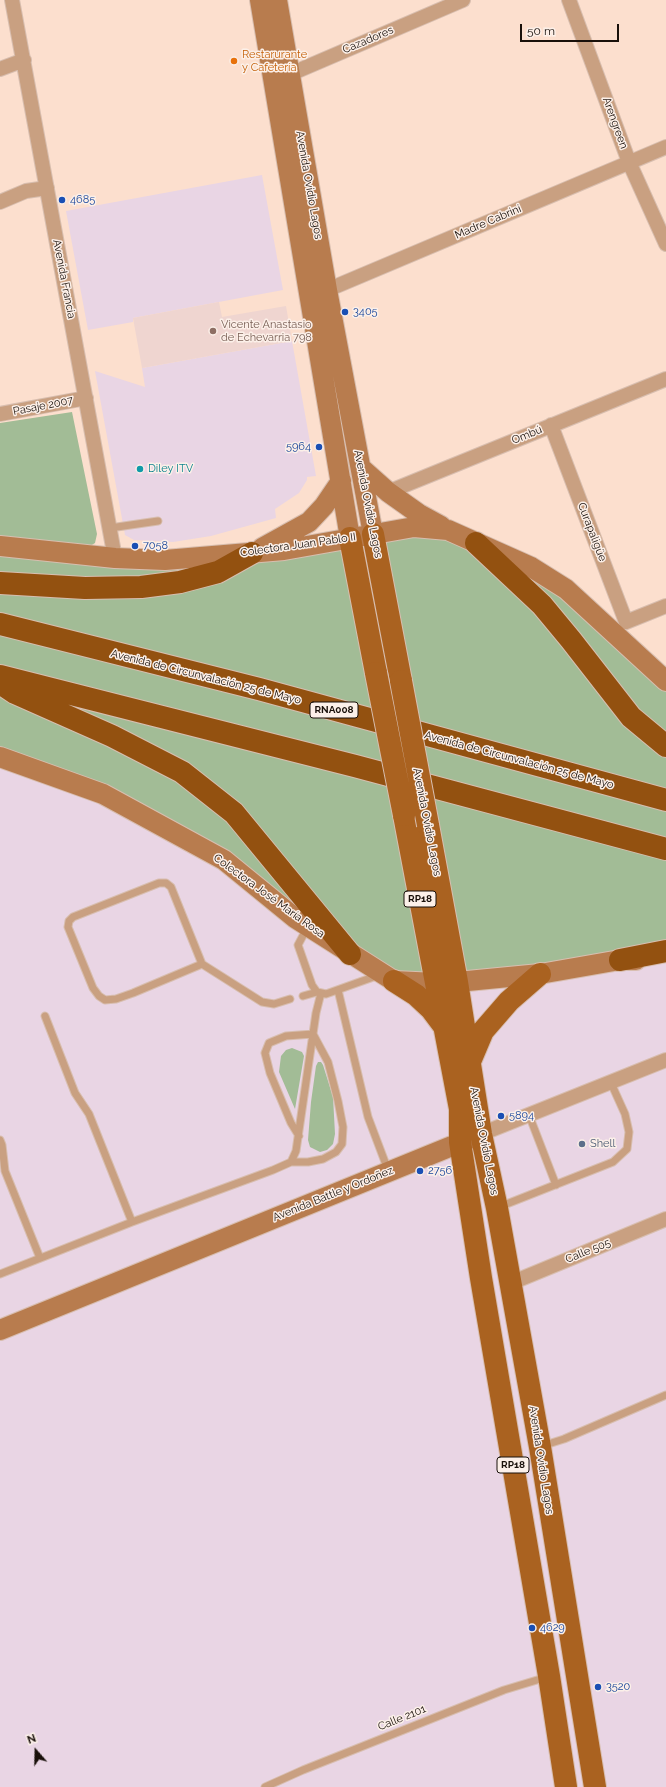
<!DOCTYPE html>
<meta charset="utf-8">
<style>
body{margin:0}
#map{position:relative;width:666px;height:1787px;overflow:hidden;background:#fcdfce;font-family:Raleway,sans-serif}
canvas{display:block}
.north{position:absolute;left:16px;top:1731px;width:40px;height:40px;-webkit-text-stroke:3px #fcf0e9;paint-order:stroke;rotate:340deg;font-size:11px;font-weight:700;line-height:16px;text-align:center;color:#19100a}
.north::after{content:'';display:block;margin:auto;width:14px;height:18px;background:#19100a;clip-path:polygon(50% 0,100% 100%,50% 72%,0 100%)}
.scale{position:absolute;left:520px;top:24px;width:99px;height:18px;box-sizing:border-box;border:2px solid #19100a;border-top:0;padding-left:5px;font-size:12px;line-height:14px;white-space:nowrap;color:#19100a;-webkit-text-stroke:3px #fcf0e9;paint-order:stroke}
</style>
<div id="map">
<canvas width="666" height="1787"></canvas>
<div class="north">N</div>
<div class="scale">50 m</div>
</div>
<script>
const context = document.querySelector('canvas').getContext('2d');
context.lineJoin = 'round';
function fillPath(path, color) {
  context.fillStyle = color;
  context.fill(path, 'evenodd');
}
function poly(rows) {
  const path = new Path2D();
  for (const r of rows) {
    path.moveTo(r[0], r[1]);
    for (let i = 2; i < r.length; i += 2) path.lineTo(r[i], r[i + 1]);
  }
  return path;
}
function stroke(path, color, width, dash) {
  context.strokeStyle = color;
  context.lineWidth = width;
  context.lineCap = dash ? 'butt' : 'round';
  context.setLineDash(dash || []);
  context.stroke(path);
}
function label(font, color, halo, rows, align = 'center') {
  context.font = font + ' Raleway,sans-serif';
  context.lineWidth = 3;
  context.setLineDash([]);
  context.textBaseline = 'middle';
  context.strokeStyle = halo;
  context.fillStyle = color;
  for (const [text, x, y, turn = 0] of rows) {
    context.save();
    context.translate(x, y);
    context.rotate((+turn || 0) * Math.PI / 180);
    context.textAlign = isNaN(turn) ? turn : align;
    if (halo) context.strokeText(text, 0, 0);
    context.fillText(text, 0, 0);
    context.restore();
  }
}
const industrial = poly([
 [262,175,283,290,133,318,133,322,88,330,66,211],
 [292,341,316,476,307,477,307,480,299,493,275,509,276,518,211,536,173,542,134,540,125,535,95,371,145,387,142,368],
 [0,757,666,961,666,1787,0,1787]
]);
const education = poly([
 [219,302,222,317,286,306,292,341,142,368,133,318]
]);
const green = poly([
 [72,412,97,534,95,543,87,548,12,539,0,536,0,423],
 [414,527,531,567,666,681,666,961,394,981,224,860,0,757,0,546,115,558],
 [292,1048,302,1052,304,1056,295,1109,279,1072,281,1056,286,1050],
 [318,1062,321,1062,323,1065,333,1097,335,1134,333,1144,327,1150,320,1152,310,1147,308,1140,311,1102,316,1066]
]);
const service = poly([
 [110,528,158,521],
 [307,928,298,945,312,985,317,992],
 [202,964,133,993,116,999,105,1000,99,996,93,988,68,927,69,921,73,917,159,883,166,883,171,887,202,964,262,1002,274,1004,290,999],
 [338,990,368,1117,388,1170],
 [303,996,317,992,326,994,379,975],
 [45,1016,75,1093,89,1114,132,1222],
 [529,1115,556,1185],
 [0,1140,2,1145,5,1171,40,1258],
 [291,1162,308,1162,323,1159,336,1152,342,1144,343,1127,338,1101,328,1062,313,1034,286,1036,269,1043,265,1053,270,1073,291,1123,299,1136],
 [499,1207,613,1162,627,1149,629,1132,625,1114,611,1083],
 [0,1274,132,1222,273,1170,291,1162,296,1151,316,1013,321,993],
 [542,1446,564,1439,666,1395],
 [265,1787,303,1770,504,1690,547,1677]
]);
const minor = poly([
 [12,0,115,558],
 [569,0,629,162,666,244],
 [0,69,24,60],
 [281,78,463,0],
 [0,202,26,191,47,188],
 [320,293,666,147],
 [0,414,86,398],
 [551,425,626,622],
 [388,492,666,379],
 [626,622,666,606],
 [481,1134,666,1060],
 [511,1283,666,1219]
]);
const secondary = poly([
 [260,0,350,538],
 [277,0,327,290,373,534],
 [361,468,388,492,419,514,441,526],
 [0,546,115,558,165,560,284,550,414,527,448,530,531,567,566,589,666,681],
 [262,548,309,522,324,506,341,481],
 [0,757,103,794,224,860,295,918,394,981,436,983,457,982,540,974,620,960,636,960],
 [0,1330,474,1137]
]);
const primary = poly([
 [373,534,401,681],
 [350,538,376,673],
 [404,815,460,1109,460,1142,481,1278,549,1676,566,1787],
 [428,825,457,982,481,1134,497,1208,540,1447,595,1787],
 [394,981,416,995,431,1009,443,1025],
 [469,1064,483,1031,509,1001,540,974]
]);
const motorway = poly([
 [476,543,542,605,571,640,631,717,666,746],
 [0,583,85,588,141,587,180,582,218,572,252,553],
 [0,624,259,689,666,800],
 [0,676,355,766,666,849],
 [3,685,15,693,112,736,182,772,234,813,350,954],
 [620,960,666,951]
]);
const primaryBridge = poly([
 [376,673,404,815],
 [401,681,428,825]
]);
const markers = [
 [234,61,4,"#e8710a"],
 [62,200,4,"#1a4fb4"],
 [345,312,4,"#1a4fb4"],
 [213,331,4,"#8d6e63"],
 [319,447,4,"#1a4fb4"],
 [140,469,4,"#0f9aa8"],
 [135,546,4,"#1a4fb4"],
 [501,1116,4,"#1a4fb4"],
 [582,1144,4,"#5c6f8a"],
 [420,1171,4,"#1a4fb4"],
 [532,1628,4,"#1a4fb4"],
 [598,1687,4,"#1a4fb4"]
];
const shields = [
 [334,710,48],
 [420,899,32],
 [513,1465,32]
];
const shieldNames = [
 ["RNA008",334,710],
 ["RP18",420,899],
 ["RP18",513,1465]
];
const streetNames = [
 ["Cazadores",368,40,-23],
 ["Arengreen",615,123,70],
 ["Avenida Ovidio Lagos",309,185,80],
 ["Madre Cabrini",488,222,-23],
 ["Avenida Francia",64,279,79],
 ["Pasaje 2007",43,406,-11],
 ["Ombú",527,435,-22],
 ["Avenida Ovidio Lagos",368,504,79],
 ["Curapaligüe",592,532,69],
 ["Colectora Juan Pablo II",298,545,-8],
 ["Avenida de Circunvalación 25 de Mayo",206,677,14],
 ["Avenida de Circunvalación 25 de Mayo",519,760,15],
 ["Avenida Ovidio Lagos",427,822,79],
 ["Colectora José María Rosa",269,896,36],
 ["Avenida Ovidio Lagos",484,1141,79],
 ["Avenida Battle y Ordoñez",333,1194,-22],
 ["Calle 505",588,1251,-22],
 ["Avenida Ovidio Lagos",541,1460,81],
 ["Calle 2101",402,1718,-22]
];
const foodNames = [
 ["Restarurante",242,55],
 ["y Cafetería",242,68]
];
const transitNames = [
 ["4685",70,200],
 ["3405",353,312],
 ["5964",311,447,"right"],
 ["7058",143,546],
 ["5894",509,1116],
 ["2756",428,1171],
 ["4629",540,1628],
 ["3520",606,1687]
];
const educationNames = [
 ["Vicente Anastasio",221,325],
 ["de Echevarria 798",221,338]
];
const cultureNames = [
 ["Diley ITV",148,469]
];
const serviceNames = [
 ["Shell",590,1144]
];
fillPath(industrial, '#e9d5e4');
fillPath(education, '#efd5d0');
fillPath(green, '#a2bc96');
stroke(service, '#d8beaf', 9);
stroke(minor, '#d8beaf', 16);
stroke(secondary, '#d8beaf', 22);
stroke(primary, '#d8beaf', 24);
stroke(motorway, '#d8beaf', 24);
stroke(service, '#c9a081', 7);
stroke(minor, '#c9a081', 14);
stroke(secondary, '#b87c4e', 20);
stroke(primary, '#aa6220', 22);
stroke(motorway, '#935110', 22);
stroke(primaryBridge, '#d8beaf', 24, []);
stroke(primaryBridge, '#aa6220', 22);
for (const [x, y, r, color] of markers) {
  const dot = new Path2D();
  dot.arc(x, y, r, 0, 2 * Math.PI);
  context.fillStyle = color;
  context.fill(dot);
  stroke(dot, '#fcf0e9', 1.5);
}
for (const [x, y, w] of shields) {
  const box = new Path2D();
  box.roundRect(x - w / 2, y - 8, w, 16, 3);
  context.fillStyle = '#fcf0e9';
  context.fill(box);
  stroke(box, '#19100a', 1);
}
label('bold 10px', '#19100a', null, shieldNames);
label('11px', '#19100a', '#fcf0e9', streetNames);
label('11px', '#c56008', '#fcf0e9', foodNames, 'left');
label('11px', '#164399', '#fcf0e9', transitNames, 'left');
label('11px', '#785e54', '#fcf0e9', educationNames, 'left');
label('11px', '#0d838f', '#fcf0e9', cultureNames, 'left');
label('11px', '#4e5e75', '#fcf0e9', serviceNames, 'left');
</script>
